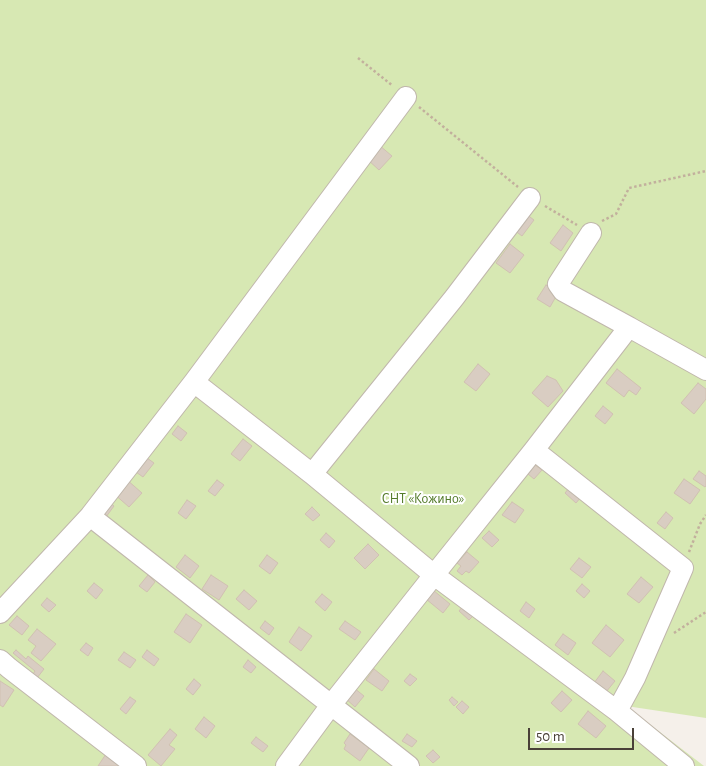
<!DOCTYPE html>
<meta charset="utf-8">
<style>
body{margin:0}
#map{position:relative;width:706px;height:766px;overflow:hidden;background:#f5f0ea;font-family:"Alegreya Sans",sans-serif}
canvas{display:block}
.scale{position:absolute;left:528px;top:728px;width:106px;height:22px;box-sizing:border-box;border:2px solid #494038;border-top:0;padding-left:6px;font-size:15px;line-height:18px;white-space:nowrap;color:#494038;-webkit-text-stroke:4px #fff;paint-order:stroke}
</style>
<div id="map">
<canvas width="706" height="766"></canvas>
<div class="scale">50 m</div>
</div>
<script>
const context = document.querySelector('canvas').getContext('2d');
context.lineJoin = 'round';
function fillPath(path, color) {
  context.fillStyle = color;
  context.fill(path, 'evenodd');
}
function poly(rows) {
  const path = new Path2D();
  for (const r of rows) {
    path.moveTo(r[0], r[1]);
    for (let i = 2; i < r.length; i += 2) path.lineTo(r[i], r[i + 1]);
  }
  return path;
}
function stroke(path, color, width, dash) {
  context.strokeStyle = color;
  context.lineWidth = width;
  context.lineCap = dash ? 'butt' : 'round';
  context.setLineDash(dash || []);
  context.stroke(path);
}
function label(font, color, halo, rows, align = 'center') {
  context.font = font + ' "Alegreya Sans",sans-serif';
  context.lineWidth = 4;
  context.setLineDash([]);
  context.textBaseline = 'middle';
  context.strokeStyle = halo;
  context.fillStyle = color;
  for (const [text, x, y, turn = 0] of rows) {
    context.save();
    context.translate(x, y);
    context.rotate((+turn || 0) * Math.PI / 180);
    context.textAlign = isNaN(turn) ? turn : align;
    if (halo) context.strokeText(text, 0, 0);
    context.fillText(text, 0, 0);
    context.restore();
  }
}
const green = poly([
 [0,0,706,0,706,718,626,706,704,766,0,766]
]);
const building = poly([
 [379,145,392,156,379,170,367,159,379,145],
 [526,214,534,220,522,236,514,230,526,214],
 [563,225,573,233,561,251,550,243,563,225],
 [510,244,524,255,510,273,496,263,510,244],
 [546,285,558,293,550,307,537,299,546,285],
 [478,364,490,374,476,391,464,382,478,364],
 [617,369,641,388,636,395,629,390,624,397,606,383,617,369],
 [547,376,556,380,563,391,548,407,532,393,547,376],
 [698,383,706,389,706,399,694,414,681,403,698,383],
 [603,406,613,414,605,424,595,416,603,406],
 [178,426,187,433,181,441,172,434,178,426],
 [243,439,252,446,240,461,231,454,243,439],
 [147,458,154,463,143,477,136,472,147,458],
 [535,465,542,470,534,479,528,474,535,465],
 [699,471,706,476,706,486,705,487,693,479,699,471],
 [126,479,142,493,129,507,113,493,126,479],
 [684,479,700,490,690,504,674,493,684,479],
 [217,480,224,485,215,496,208,491,217,480],
 [569,488,581,497,576,503,565,493,569,488],
 [187,500,196,506,186,519,178,513,187,500],
 [109,502,114,506,106,517,100,512,109,502],
 [512,502,524,510,515,523,502,515,512,502],
 [312,507,320,515,313,521,305,514,312,507],
 [666,512,673,518,665,529,657,523,666,512],
 [489,531,499,540,492,547,482,538,489,531],
 [326,533,335,541,329,548,320,540,326,533],
 [368,544,379,555,365,569,354,558,368,544],
 [467,552,479,562,469,573,466,571,462,575,457,571,461,566,457,563,467,552],
 [185,555,199,566,190,578,176,567,185,555],
 [267,555,278,563,270,574,259,566,267,555],
 [579,558,591,567,582,578,570,569,579,558],
 [148,575,155,582,147,592,139,586,148,575],
 [211,575,228,586,219,600,202,589,211,575],
 [641,577,653,587,639,603,627,594,641,577],
 [94,583,103,590,96,599,87,591,94,583],
 [582,584,590,591,584,598,576,591,582,584],
 [244,590,257,601,249,610,236,599,244,590],
 [433,590,450,604,443,613,426,599,433,590],
 [322,594,332,602,325,611,315,602,322,594],
 [47,598,56,605,49,612,41,605,47,598],
 [526,602,535,609,529,618,520,611,526,602],
 [463,606,473,616,469,620,459,611,463,606],
 [186,614,202,625,190,643,174,632,186,614],
 [17,616,29,626,22,635,9,625,17,616],
 [265,621,274,628,269,635,260,628,265,621],
 [345,621,361,632,355,640,339,629,345,621],
 [606,625,624,640,610,657,592,643,606,625],
 [299,627,312,636,301,651,289,642,299,627],
 [37,629,56,644,41,661,31,653,36,646,28,640,37,629],
 [563,634,576,643,568,655,555,645,563,634],
 [86,643,93,648,88,656,80,650,86,643],
 [16,650,26,659,28,656,44,669,37,678,33,674,35,671,13,653,16,650],
 [147,650,159,659,154,666,142,657,147,650],
 [124,652,136,660,130,668,118,660,124,652],
 [248,660,256,667,251,673,243,667,248,660],
 [374,669,389,681,382,691,366,680,374,669],
 [603,671,615,681,606,692,594,683,603,671],
 [410,674,417,679,410,686,404,681,410,674],
 [194,679,201,685,193,695,186,689,194,679],
 [0,681,14,690,3,707,0,705,0,681],
 [354,688,364,696,355,707,345,698,354,688],
 [562,691,572,700,561,712,551,703,562,691],
 [130,697,136,701,126,714,120,709,130,697],
 [452,697,458,702,454,706,449,700,452,697],
 [462,701,469,707,463,714,456,707,462,701],
 [588,711,606,726,596,738,578,724,588,711],
 [204,717,215,726,206,738,195,729,204,717],
 [170,729,177,735,169,745,175,749,161,766,148,755,170,729],
 [350,734,369,748,360,761,344,749,346,745,344,743,350,734],
 [407,734,417,741,412,747,402,741,407,734],
 [256,737,268,746,263,752,251,743,256,737],
 [433,750,440,757,433,763,426,756,433,750],
 [106,754,122,766,98,766,106,754]
]);
const path = poly([
 [358,58,393,86],
 [419,107,518,187],
 [545,206,577,225],
 [602,221,616,214,629,188,706,171],
 [689,552,700,524,706,515],
 [674,633,706,612]
]);
const minor = poly([
 [591,233,558,284,563,291,629,327,534,450,434,575,617,711,684,766],
 [629,327,706,370],
 [194,382,312,474,434,575,331,705,286,766],
 [534,450,683,568,635,678,617,711],
 [312,474,454,298,530,198],
 [90,516,409,766],
 [0,613,90,516,194,382,406,97],
 [0,660,9,668,136,766]
]);
const parkNames = [
 ["СНТ «Кожино»",423,499]
];
fillPath(green, '#d7e8b3');
fillPath(building, '#d9cdc2');
stroke(building, '#d1c1b2', 1);
stroke(minor, '#c0b7ac', 22);
stroke(path, '#c2b09d', 2.5, [2.5, 2.5]);
stroke(minor, '#fff', 20);
label('14px', '#537b2a', '#fff', parkNames);
</script>
